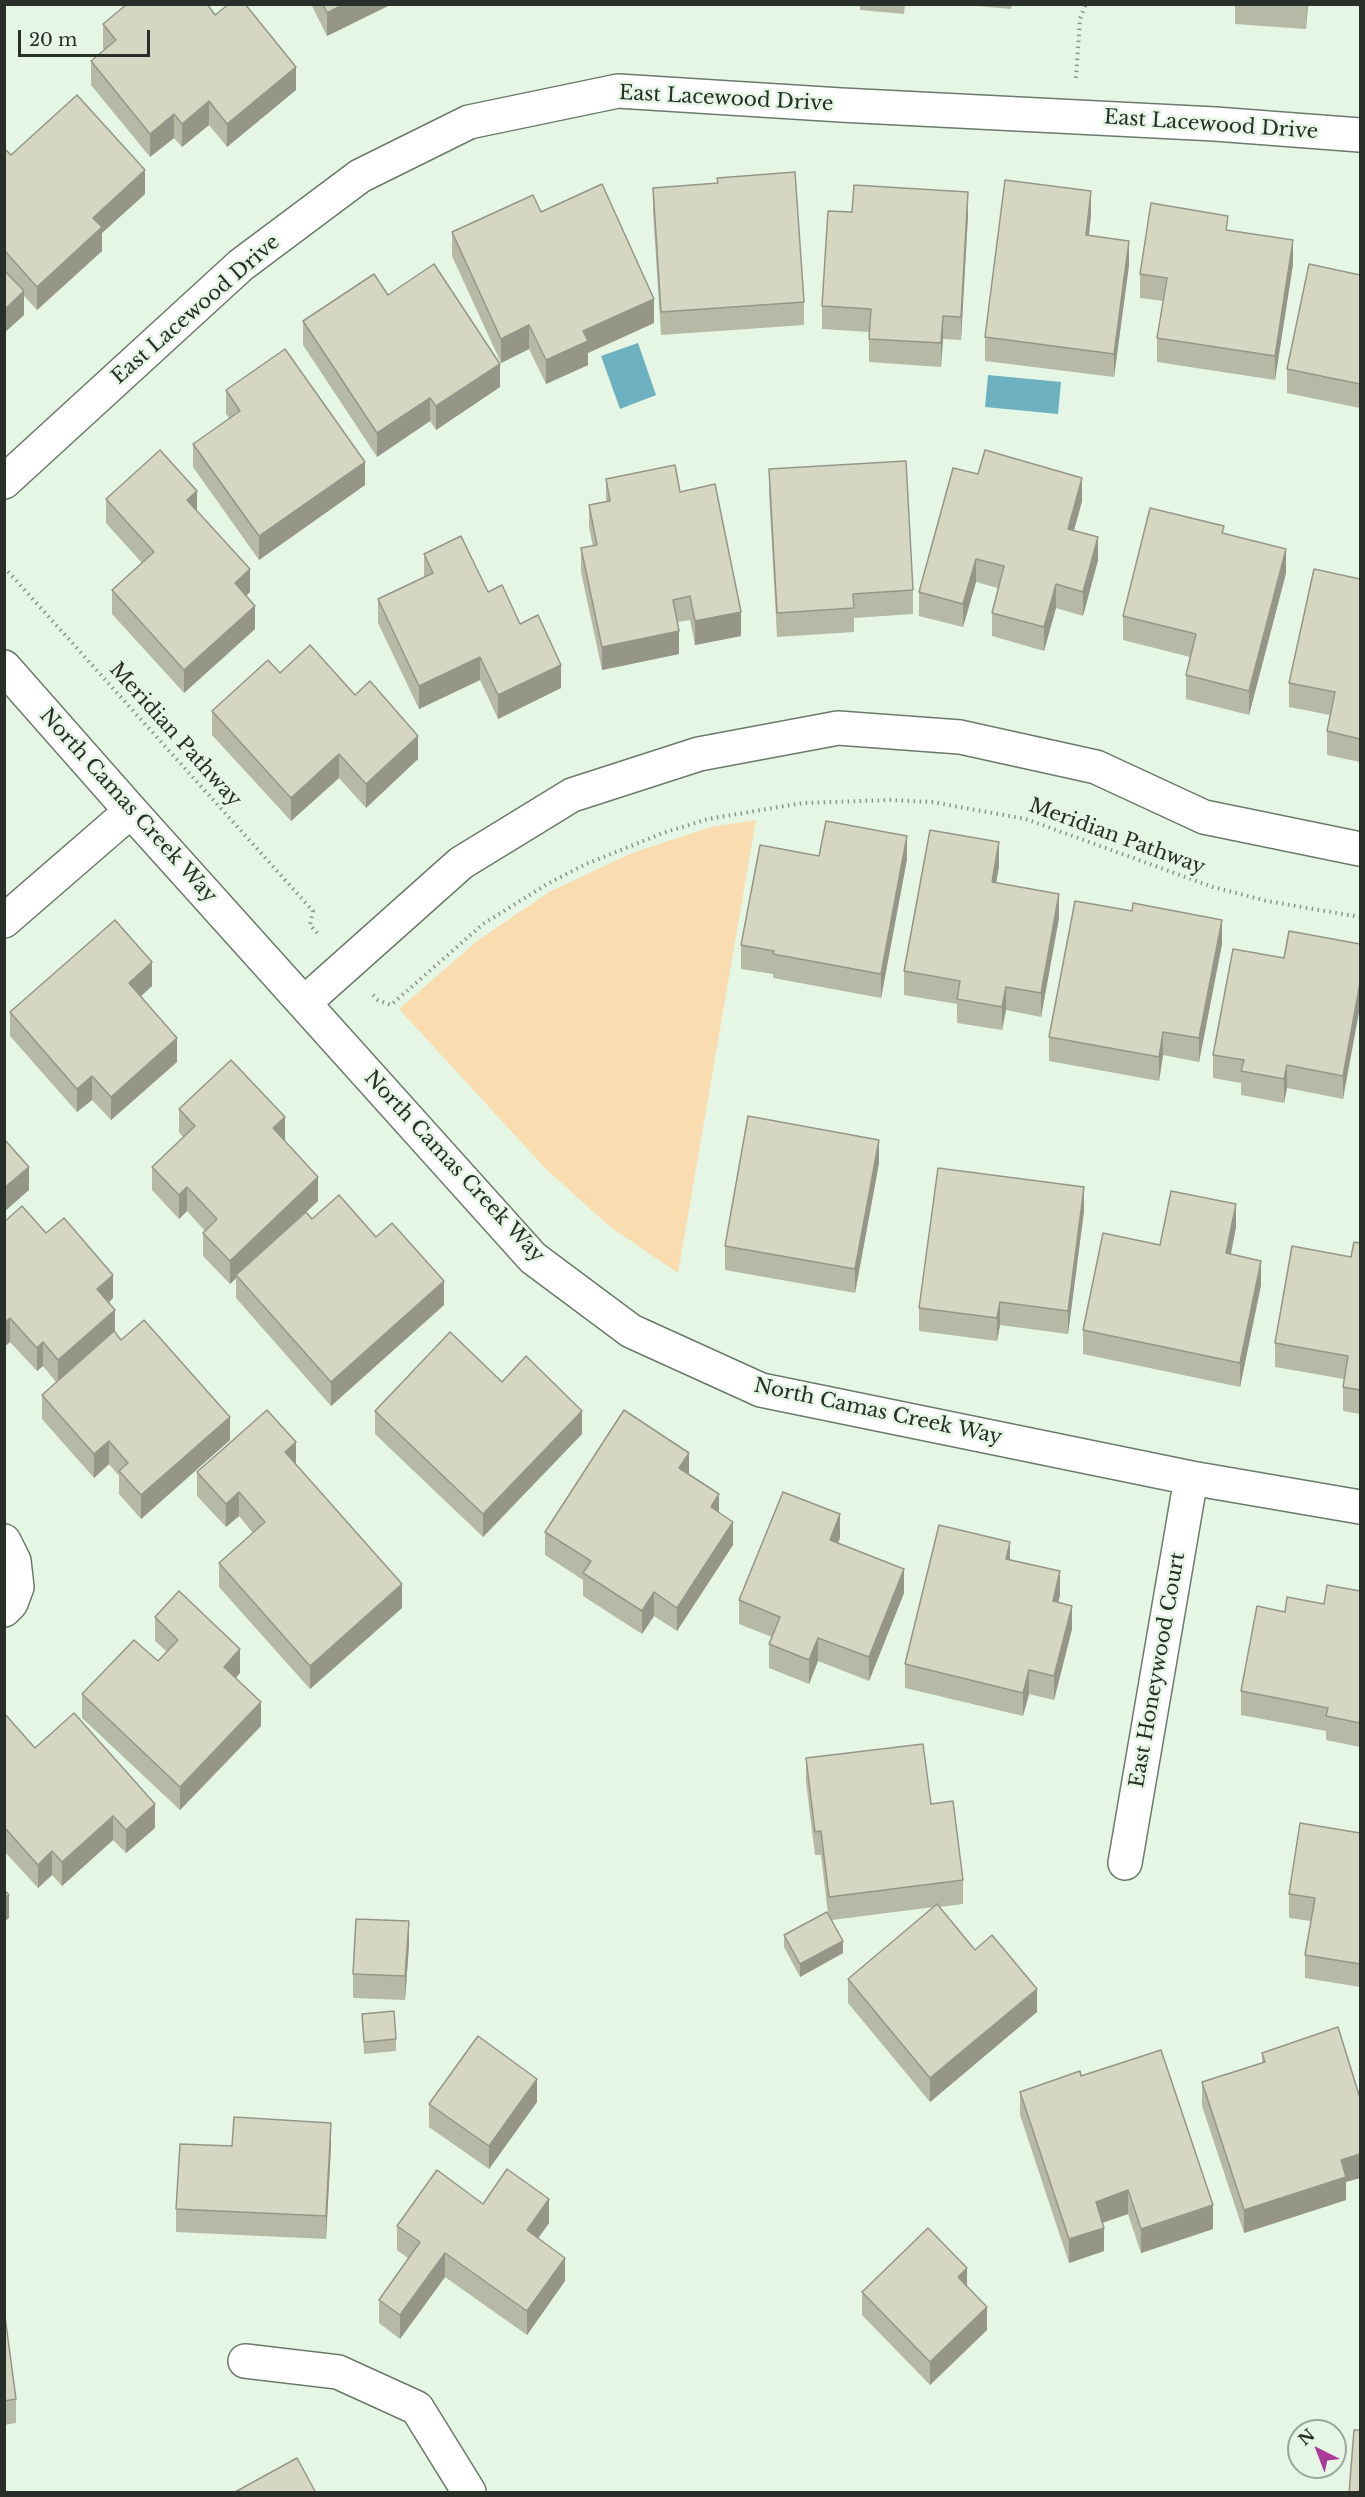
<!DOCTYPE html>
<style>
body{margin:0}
#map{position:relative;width:1365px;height:2497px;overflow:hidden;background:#e5f6e5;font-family:"Libre Baskerville",serif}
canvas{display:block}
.frame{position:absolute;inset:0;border:6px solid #282f28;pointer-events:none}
.north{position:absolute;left:1287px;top:2419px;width:60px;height:60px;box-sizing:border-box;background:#e5f6e5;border:2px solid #99a699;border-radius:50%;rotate:318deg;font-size:16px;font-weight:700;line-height:24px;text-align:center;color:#282f28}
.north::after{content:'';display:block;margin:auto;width:21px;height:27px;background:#ab3b99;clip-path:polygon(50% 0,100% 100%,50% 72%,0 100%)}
.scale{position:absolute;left:18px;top:30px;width:132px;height:27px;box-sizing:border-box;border:3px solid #282f28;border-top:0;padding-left:8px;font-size:18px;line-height:21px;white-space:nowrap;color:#282f28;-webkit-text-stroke:4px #e5f6e5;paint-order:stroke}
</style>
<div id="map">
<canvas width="1365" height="2497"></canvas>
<div class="frame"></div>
<div class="north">N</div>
<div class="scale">20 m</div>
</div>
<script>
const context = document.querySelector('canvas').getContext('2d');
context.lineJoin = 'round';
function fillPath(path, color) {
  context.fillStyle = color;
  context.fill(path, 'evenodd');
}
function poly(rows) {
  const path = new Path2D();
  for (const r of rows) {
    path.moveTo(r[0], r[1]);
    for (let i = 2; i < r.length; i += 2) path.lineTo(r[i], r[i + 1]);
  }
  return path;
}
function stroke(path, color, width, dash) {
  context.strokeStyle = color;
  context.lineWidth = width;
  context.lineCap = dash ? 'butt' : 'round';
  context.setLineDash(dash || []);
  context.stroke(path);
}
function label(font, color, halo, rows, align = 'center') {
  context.font = font + ' "Libre Baskerville",serif';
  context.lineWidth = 5;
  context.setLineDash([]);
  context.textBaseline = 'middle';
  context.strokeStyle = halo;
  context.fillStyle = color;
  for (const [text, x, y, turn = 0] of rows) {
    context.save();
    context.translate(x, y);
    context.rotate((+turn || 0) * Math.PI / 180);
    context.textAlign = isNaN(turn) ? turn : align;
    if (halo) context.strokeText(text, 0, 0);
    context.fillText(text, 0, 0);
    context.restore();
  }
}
const green = poly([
 [756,820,678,1273,609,1226,545,1168,399,1009,477,941,549,892,632,853,711,827]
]);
const water = poly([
 [638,343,656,395,620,409,601,356],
 [988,375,1061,382,1058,414,985,407]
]);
const path = poly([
 [1076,78,1080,19,1086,4],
 [4,567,313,911,310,925,320,936],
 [373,995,378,1000,391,1005,483,924,549,883,586,864,663,833,708,819,803,803,890,800,932,802,1026,819,1213,887,1267,901,1360,917]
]);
const minor = poly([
 [4,482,241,265,360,176,469,122,618,91,841,105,1215,124,1360,135],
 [4,667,131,811,533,1258,631,1331,761,1390,1191,1478,1360,1507],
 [4,921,131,811],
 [304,1003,461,863,572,795,699,754,838,728,960,737,1096,767,1204,817,1360,849],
 [4,1541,14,1561,17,1587,11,1603,4,1610],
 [1125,1863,1191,1478],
 [245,2361,338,2372,417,2408,469,2492]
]);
const wall = poly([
 [311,4,392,4,327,36],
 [860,4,905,4,904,14,860,10],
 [955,4,1012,4,1011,9],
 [1235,4,1308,4,1306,29,1235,24],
 [215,15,296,90,227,147,209,125,182,147,174,138,150,157,91,85,91,61,104,50,103,48,103,24],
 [4,148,11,155,145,194,102,233,102,251,37,310,24,296,24,315,4,333],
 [717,178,804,302,804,325,661,335,653,212,653,188,717,183],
 [541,212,654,323,588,353,588,365,546,384,529,349,501,363,452,256,452,232],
 [852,212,968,215,961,340,943,339,941,367,869,362,869,332,822,329,822,306],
 [1091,215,1089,236,1129,265,1114,377,985,361,985,337],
 [1228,230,1293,264,1275,380,1157,362,1157,338,1163,301,1140,298,1140,274],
 [1360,275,1360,408,1287,393,1287,369],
 [388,295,500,387,436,430,430,421,377,457,303,345,303,321],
 [226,390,365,485,259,560,193,467,193,444,229,418,226,414],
 [953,468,1082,501,1074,530,1098,560,1083,616,1056,608,1044,651,992,636,992,613,998,588,976,582,963,627,919,616,919,592],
 [769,469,913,590,913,614,854,618,854,632,777,637,769,493],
 [606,479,680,492,741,636,695,645,690,620,677,622,679,654,602,670,581,572,581,548,593,546,589,528,589,505,606,501],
 [106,499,197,510,250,592,246,596,255,629,184,693,112,614,112,590,142,563,106,523],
 [1224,534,1286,573,1249,715,1186,699,1186,675,1190,657,1123,640,1123,616],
 [424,554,488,592,520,624,561,688,498,719,480,680,419,709,378,623,378,599,424,577],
 [1360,579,1360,762,1327,755,1327,731,1330,715,1289,707,1289,683],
 [280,673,355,695,418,759,366,808,339,778,291,821,212,735,212,711],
 [819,856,907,859,881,998,773,978,773,974,741,969,741,945],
 [999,866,996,883,1059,918,1041,1017,1006,1010,1002,1030,957,1023,957,1004,904,995,904,971],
 [1222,944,1199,1062,1163,1055,1159,1081,1049,1061,1049,1037],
 [1360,944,1343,1099,1287,1088,1284,1103,1241,1095,1241,1083,1213,1078,1213,1055,1284,958],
 [152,986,141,996,177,1062,111,1120,92,1100,77,1112,10,1036,10,1012],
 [179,1109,285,1141,318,1201,296,1222,312,1219,376,1237,444,1305,331,1406,236,1298,236,1278,230,1284,203,1256,203,1233,205,1231,187,1211,179,1219,152,1190,152,1167,183,1137,179,1132],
 [879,1163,855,1293,725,1270,725,1246],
 [1084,1211,1068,1334,1000,1325,997,1341,919,1331,919,1308],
 [4,1222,46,1233,113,1298,109,1303,115,1332,121,1340,230,1440,141,1519,119,1494,119,1476,109,1464,94,1478,42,1419,42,1395,56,1382,43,1366,37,1371,10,1342,4,1347],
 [1236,1227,1231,1254,1261,1285,1240,1387,1083,1354,1083,1330,1160,1245],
 [1360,1243,1360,1414,1343,1411,1343,1387,1344,1379,1275,1367,1275,1343,1351,1257],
 [502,1382,582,1434,483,1537,375,1434,375,1411],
 [296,1464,402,1608,310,1689,219,1587,219,1563,253,1533,239,1516,226,1527,197,1496,197,1472],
 [689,1475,719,1512,733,1545,677,1631,654,1616,642,1634,583,1596,583,1580,545,1555,545,1532],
 [840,1538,838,1543,904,1593,869,1681,818,1661,809,1684,769,1668,769,1644,772,1637,739,1624,739,1600],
 [1010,1559,1060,1595,1058,1603,1072,1629,1054,1700,1029,1694,1023,1716,905,1688,905,1664],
 [1360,1591,1360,1747,1326,1740,1326,1731,1241,1715,1241,1691,1285,1612,1324,1604],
 [155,1617,240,1673,236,1678,261,1726,180,1810,82,1718,82,1694,158,1661,167,1652,155,1641],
 [4,1713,35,1748,155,1828,126,1853,113,1840,62,1886,52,1875,38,1888,4,1851],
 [806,1758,931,1804,963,1880,963,1904,939,1907,975,1950,1037,2012,930,2102,848,2003,848,1979,934,1907,832,1920,843,1953,800,1977,784,1947,784,1935,828,1914,821,1855,815,1855,806,1782],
 [1360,1833,1360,1987,1305,1978,1305,1955,1311,1921,1289,1918,1289,1894],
 [409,1945,405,2000,353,1998,353,1974],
 [362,2014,396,2039,396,2051,364,2054],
 [1262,2053,1360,2098,1360,2178,1346,2182,1346,2200,1244,2233,1202,2106,1202,2082,1262,2063],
 [1081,2076,1213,2229,1141,2253,1128,2214,1102,2223,1104,2251,1069,2263,1020,2115,1020,2092],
 [537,2102,489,2169,429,2127,429,2104],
 [331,2146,326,2239,176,2232,176,2209],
 [483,2204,549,2223,538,2238,565,2281,527,2335,445,2277,400,2339,379,2323,379,2300,408,2258,397,2250,397,2226],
 [967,2286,987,2330,930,2385,862,2315,862,2292],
 [4,2309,16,2399,16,2423,4,2425]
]);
const shadedWall = poly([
 [344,4,392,4,327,36,327,13],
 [1307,4,1308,4,1306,29],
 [296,67,296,90,227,147,227,124],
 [209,101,209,125,182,147,182,124],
 [174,114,174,138,150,157,150,134],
 [145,170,145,194,102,233,102,251,37,310,37,287,93,218],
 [1091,191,1091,215,1086,259,1086,235],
 [968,192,968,215,961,340,961,317],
 [1293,240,1293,264,1275,380,1275,356],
 [1129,241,1129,265,1114,377,1114,354],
 [24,291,24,315,4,333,4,310],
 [654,299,654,323,588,353,588,365,546,384,546,360,583,331],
 [943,316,943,339,941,367,941,343],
 [529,325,529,349,501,363,501,339],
 [500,364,500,387,436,430,436,406],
 [430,398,430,421,377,457,377,433],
 [365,462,365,485,259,560,259,536],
 [1082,478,1082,501,1068,552,1068,529],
 [197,491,197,514,187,500],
 [1098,537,1098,560,1083,616,1083,592],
 [1286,549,1286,573,1249,715,1249,691],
 [976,559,976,582,963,627,963,604],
 [250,569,250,592,235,606,235,583],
 [1056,584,1056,608,1044,651,1044,627],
 [255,606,255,629,184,693,184,670],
 [741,612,741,636,695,645,695,621],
 [679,631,679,654,602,670,602,647],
 [480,657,480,680,419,709,419,686],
 [561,665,561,688,498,719,498,695],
 [418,736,418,759,366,808,366,784],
 [339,754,339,778,291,821,291,798],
 [907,836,907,859,881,998,881,974],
 [999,842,999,866,992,906,992,882],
 [1059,894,1059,918,1041,1017,1041,993],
 [1222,920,1222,944,1199,1062,1199,1038],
 [152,962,152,986,129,1007,129,983],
 [1360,983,1360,1007,1343,1099,1343,1076],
 [1006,987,1006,1010,1002,1030,1002,1007],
 [1163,1032,1163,1055,1159,1081,1159,1057],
 [177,1038,177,1062,111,1120,111,1097],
 [1287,1065,1287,1088,1284,1103,1284,1079],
 [92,1076,92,1100,77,1112,77,1089],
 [285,1117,285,1141,273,1152,273,1128],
 [879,1140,879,1163,855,1293,855,1269],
 [29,1167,29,1190,4,1212,4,1188],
 [318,1177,318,1201,237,1277,236,1275,236,1278,230,1284,230,1261],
 [187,1187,187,1211,179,1219,179,1195],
 [1084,1187,1084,1211,1068,1334,1068,1311],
 [1236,1204,1236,1227,1226,1277,1226,1253],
 [1261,1261,1261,1285,1240,1387,1240,1363],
 [113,1275,113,1298,97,1313,97,1289],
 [444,1281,444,1305,331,1406,331,1382],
 [1000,1302,1000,1325,997,1341,997,1318],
 [115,1310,115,1333,58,1383,58,1360],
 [10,1318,10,1342,4,1347,4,1323],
 [43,1342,43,1366,37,1371,37,1348],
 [582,1411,582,1434,483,1537,483,1514],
 [230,1417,230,1440,141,1519,141,1495],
 [109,1441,109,1464,94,1478,94,1454],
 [296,1442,296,1466,285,1452],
 [689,1453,689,1477,679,1468],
 [239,1492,239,1516,226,1527,226,1504],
 [719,1494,719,1518,711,1507],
 [840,1514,840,1538,830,1563,830,1540],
 [733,1522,733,1545,677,1631,677,1608],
 [1010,1542,1010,1566,1006,1559],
 [904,1569,904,1593,869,1681,869,1657],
 [1060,1571,1060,1595,1053,1625,1053,1601],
 [402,1584,402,1608,310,1689,310,1666],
 [654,1592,654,1616,642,1634,642,1611],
 [1072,1606,1072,1629,1054,1700,1054,1676],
 [818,1638,818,1661,809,1684,809,1660],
 [240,1649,240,1673,224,1691,224,1667],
 [1029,1670,1029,1694,1023,1716,1023,1693],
 [261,1702,261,1726,180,1810,180,1787],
 [155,1804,155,1828,126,1853,126,1830],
 [113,1816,113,1840,62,1886,62,1862],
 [52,1851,52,1875,38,1888,38,1865],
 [9,1895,9,1918,4,1922,4,1898],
 [409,1921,409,1945,405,2000,405,1976],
 [843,1941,843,1953,800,1977,800,1964],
 [1037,1989,1037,2012,930,2102,930,2078],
 [537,2079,537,2102,489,2169,489,2146],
 [331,2123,331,2146,326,2239,326,2216],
 [1360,2154,1360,2178,1346,2182,1346,2200,1244,2233,1244,2210,1341,2160],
 [1128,2190,1128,2214,1096,2225,1096,2202],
 [549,2199,549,2223,527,2254,527,2230],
 [1213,2205,1213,2229,1141,2253,1141,2229],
 [1104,2228,1104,2251,1069,2263,1069,2239],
 [445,2253,445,2277,400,2339,400,2315],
 [565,2258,565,2281,527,2335,527,2311],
 [967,2268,967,2292,958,2277],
 [987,2307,987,2330,930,2385,930,2362]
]);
const building = poly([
 [127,4,207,4,215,15,229,4,245,4,296,67,227,124,209,101,182,124,174,114,150,134,91,61,116,40,103,24,127,4],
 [323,4,344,4,327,13,323,4],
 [77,95,145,170,93,218,102,227,37,287,4,250,4,148,11,155,77,95],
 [795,172,804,302,661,312,653,188,718,183,717,178,795,172],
 [1005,180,1091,191,1086,235,1129,241,1114,354,985,337,1005,180],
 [602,184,654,299,583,331,588,341,546,360,529,325,501,339,452,232,533,195,541,212,602,184],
 [854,185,968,192,961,317,943,316,941,343,869,339,871,309,822,306,828,211,852,212,854,185],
 [1151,203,1228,216,1226,230,1293,240,1275,356,1157,338,1167,278,1140,274,1151,203],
 [434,264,500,364,436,406,430,398,377,433,303,321,374,274,388,295,434,264],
 [1309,264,1360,275,1360,384,1287,369,1309,264],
 [4,270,24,291,4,310,4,270],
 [285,349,365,462,259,536,193,444,240,411,226,390,285,349],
 [160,450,197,491,187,500,250,569,235,583,255,606,184,670,112,590,154,552,106,499,160,450],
 [985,450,1082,478,1068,529,1098,537,1083,592,1056,584,1044,627,992,613,1004,566,976,559,963,604,919,592,953,468,978,474,985,450],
 [906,461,913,590,853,594,854,608,777,613,769,469,906,461],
 [675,465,680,492,715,484,741,612,695,621,690,596,673,600,679,631,602,647,581,548,597,545,589,505,610,501,606,479,675,465],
 [1150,508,1224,526,1222,533,1286,549,1249,691,1186,675,1196,634,1123,616,1150,508],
 [461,536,488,592,502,585,520,624,538,615,561,665,498,695,480,657,419,686,378,599,433,573,424,554,461,536],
 [1314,569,1360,579,1360,739,1327,731,1335,692,1289,683,1314,569],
 [310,645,355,695,370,681,418,736,366,784,339,754,291,798,212,711,268,660,280,673,310,645],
 [826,821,907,836,881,974,773,954,774,951,741,945,760,845,819,856,826,821],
 [930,830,999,842,992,882,1059,894,1041,993,1006,987,1002,1007,957,999,960,981,904,971,930,830],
 [1075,901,1132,911,1133,903,1222,920,1199,1038,1163,1032,1159,1057,1049,1037,1075,901],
 [115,920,152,962,129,983,177,1038,111,1097,92,1076,77,1089,10,1012,115,920],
 [1289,931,1360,944,1360,983,1343,1076,1287,1065,1284,1079,1241,1071,1244,1060,1213,1055,1233,949,1284,958,1289,931],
 [231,1060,285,1117,273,1128,318,1177,230,1261,203,1233,217,1219,187,1187,179,1195,152,1167,195,1126,179,1109,231,1060],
 [748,1116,879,1140,855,1269,725,1246,748,1116],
 [4,1139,29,1167,4,1188,4,1139],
 [938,1168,1084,1187,1068,1311,1000,1302,997,1318,919,1308,938,1168],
 [1171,1191,1236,1204,1226,1253,1261,1261,1240,1363,1083,1330,1103,1233,1160,1245,1171,1191],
 [339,1195,376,1237,392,1223,444,1281,331,1382,236,1275,306,1212,312,1219,339,1195],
 [22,1206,46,1233,64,1218,113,1275,97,1289,115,1310,58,1360,43,1342,37,1348,10,1318,4,1323,4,1222,22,1206],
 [1354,1242,1360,1243,1360,1390,1343,1387,1348,1356,1275,1343,1292,1246,1351,1257,1354,1242],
 [144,1320,230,1417,141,1495,119,1471,128,1463,109,1441,94,1454,42,1395,114,1331,121,1340,144,1320],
 [450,1332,502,1382,526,1356,582,1411,483,1514,375,1411,450,1332],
 [267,1410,296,1442,285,1452,402,1584,310,1666,219,1563,265,1522,239,1492,226,1504,197,1472,267,1410],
 [624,1410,689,1453,679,1468,719,1494,711,1507,733,1522,677,1608,654,1592,642,1611,583,1573,591,1561,545,1532,624,1410],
 [783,1492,840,1514,830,1540,904,1569,869,1657,818,1638,809,1660,769,1644,780,1617,739,1600,783,1492],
 [939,1525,1010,1542,1006,1559,1060,1571,1053,1601,1072,1606,1054,1676,1029,1670,1023,1693,905,1664,939,1525],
 [1327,1585,1360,1591,1360,1723,1326,1716,1328,1708,1241,1691,1257,1606,1285,1612,1287,1597,1324,1604,1327,1585],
 [179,1591,240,1649,224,1667,261,1702,180,1787,82,1694,134,1640,158,1661,178,1640,155,1617,179,1591],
 [4,1713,35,1748,74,1713,155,1804,126,1830,113,1816,62,1862,52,1851,38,1865,4,1827,4,1713],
 [923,1744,931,1804,953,1801,963,1880,829,1897,821,1831,815,1832,806,1758,923,1744],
 [1300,1823,1360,1833,1360,1964,1305,1955,1315,1898,1289,1894,1300,1823],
 [4,1890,9,1895,4,1898,4,1890],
 [937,1904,975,1950,992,1935,1037,1989,930,2078,848,1979,937,1904],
 [827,1912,843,1941,800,1964,784,1935,827,1912],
 [356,1919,409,1921,405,1976,353,1974,356,1919],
 [394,2011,396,2039,364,2042,362,2014,394,2011],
 [1338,2027,1360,2098,1360,2154,1341,2160,1346,2177,1244,2210,1202,2082,1265,2062,1262,2053,1338,2027],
 [478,2036,537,2079,489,2146,429,2104,478,2036],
 [1161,2050,1213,2205,1141,2229,1128,2190,1096,2202,1104,2228,1069,2239,1020,2092,1080,2071,1081,2076,1161,2050],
 [234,2117,331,2123,326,2216,176,2209,180,2144,232,2146,234,2117],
 [507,2169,549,2199,527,2230,565,2258,527,2311,445,2253,400,2315,379,2300,420,2242,397,2226,437,2170,483,2204,507,2169],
 [928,2228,967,2268,958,2277,987,2307,930,2362,862,2292,928,2228],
 [4,2309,16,2399,4,2401,4,2309],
 [1354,2430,1360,2430,1360,2493,1349,2493,1354,2430],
 [297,2458,316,2493,235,2493,235,2492,297,2458]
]);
const streetNames = [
 ["East Lacewood Drive",726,99,3],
 ["East Lacewood Drive",1211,125,4],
 ["East Lacewood Drive",196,310,-41],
 ["Meridian Pathway",175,735,48],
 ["North Camas Creek Way",128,806,48],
 ["Meridian Pathway",1117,837,20],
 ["North Camas Creek Way",454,1167,47],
 ["North Camas Creek Way",878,1412,12],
 ["East Honeywood Court",1158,1670,-80]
];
fillPath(green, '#f9dcb0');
fillPath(water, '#6db1c1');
stroke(minor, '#6b7a6b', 36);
stroke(path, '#899589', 4, [1.5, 4.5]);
stroke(minor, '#fff', 33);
fillPath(wall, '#b7b9a7');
fillPath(shadedWall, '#959688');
fillPath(building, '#d5d7c2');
stroke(building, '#959688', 1.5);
label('20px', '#282f28', '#e5f6e5', streetNames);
</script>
